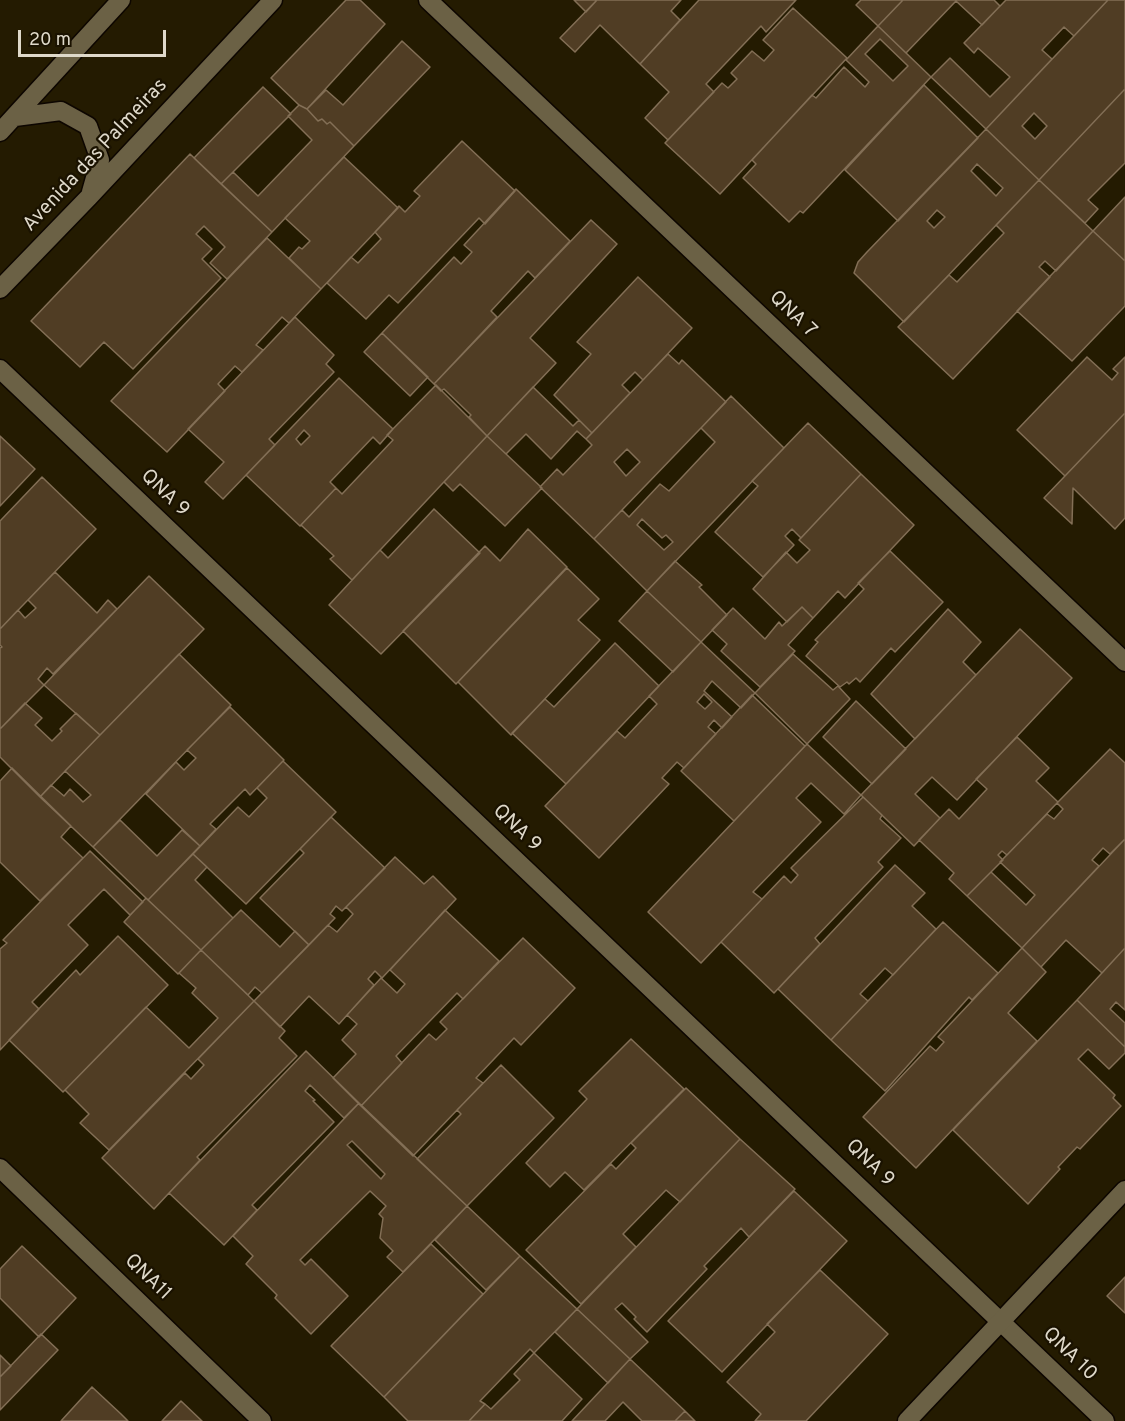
<!DOCTYPE html>
<style>
body{margin:0}
#map{position:relative;width:1125px;height:1421px;overflow:hidden;background:#241b01;font-family:Overpass,sans-serif}
canvas{display:block}
.scale{position:absolute;left:18px;top:30px;width:148px;height:27px;box-sizing:border-box;border:3px solid #dfd9ca;border-top:0;padding-left:8px;font-size:18px;line-height:21px;white-space:nowrap;color:#dfd9ca;-webkit-text-stroke:4px #1a1200;paint-order:stroke}
</style>
<div id="map">
<canvas width="1125" height="1421"></canvas>
<div class="scale">20 m</div>
</div>
<script>
const context = document.querySelector('canvas').getContext('2d');
context.lineJoin = 'round';
function fillPath(path, color) {
  context.fillStyle = color;
  context.fill(path, 'evenodd');
}
function poly(rows) {
  const path = new Path2D();
  for (const r of rows) {
    path.moveTo(r[0], r[1]);
    for (let i = 2; i < r.length; i += 2) path.lineTo(r[i], r[i + 1]);
  }
  return path;
}
function stroke(path, color, width, dash) {
  context.strokeStyle = color;
  context.lineWidth = width;
  context.lineCap = dash ? 'butt' : 'round';
  context.setLineDash(dash || []);
  context.stroke(path);
}
function label(font, color, halo, rows, align = 'center') {
  context.font = font + ' Overpass,sans-serif';
  context.lineWidth = 4.5;
  context.setLineDash([]);
  context.textBaseline = 'middle';
  context.strokeStyle = halo;
  context.fillStyle = color;
  for (const [text, x, y, turn = 0] of rows) {
    context.save();
    context.translate(x, y);
    context.rotate((+turn || 0) * Math.PI / 180);
    context.textAlign = isNaN(turn) ? turn : align;
    if (halo) context.strokeText(text, 0, 0);
    context.fillText(text, 0, 0);
    context.restore();
  }
}
const building = poly([
 [346,0,360,0,385,24,307,109,299,105,271,78,346,0],
 [574,0,597,0,586,12,574,0],
 [597,0,681,0,671,11,680,20,640,64,600,25,575,52,560,38,597,0],
 [699,0,796,0,766,32,761,26,706,84,714,92,668,140,645,118,669,92,640,64,699,0],
 [861,0,903,0,878,26,856,5,861,0],
 [903,0,994,0,1000,6,982,25,956,1,906,53,878,26,903,0],
 [1006,0,1108,0,1074,36,1064,27,1042,50,1052,59,986,129,931,77,950,58,990,97,1010,77,978,48,974,53,964,43,1006,0],
 [1108,0,1125,0,1125,89,1039,180,986,129,1108,0],
 [1034,113,1047,126,1035,139,1022,126,1034,113],
 [793,8,847,58,720,194,665,143,722,83,728,88,737,79,731,73,752,51,764,61,774,50,763,40,793,8],
 [878,26,931,77,803,213,800,211,789,222,743,178,756,164,752,160,812,95,816,98,844,67,865,87,869,82,846,60,878,26],
 [880,39,908,66,893,81,865,54,880,39],
 [402,41,430,67,354,146,330,122,327,124,322,119,318,121,307,109,326,90,343,105,402,41],
 [924,85,978,138,898,221,845,170,924,85],
 [263,87,291,114,221,184,194,158,263,87],
 [1125,89,1125,163,1088,200,1098,209,1085,223,1039,180,1125,89],
 [299,105,307,109,318,121,322,119,327,124,330,122,354,146,272,232,221,184,233,172,258,196,312,140,288,116,299,105],
 [986,129,1039,180,904,322,854,273,858,262,867,252,986,129],
 [977,164,1003,188,996,196,971,171,977,164],
 [937,210,945,217,934,228,927,221,937,210],
 [462,141,515,191,485,224,479,218,398,303,389,295,366,319,327,283,351,257,358,263,381,239,375,232,399,206,405,212,420,196,414,191,462,141],
 [190,154,272,232,227,279,210,263,225,247,204,226,196,234,212,249,202,259,221,278,133,369,104,342,80,367,31,321,190,154],
 [344,157,398,208,321,289,289,258,299,247,302,249,310,241,285,218,344,157],
 [1039,180,1093,231,1056,271,1045,261,1039,267,1050,277,953,379,898,327,949,275,957,282,1004,233,996,225,1039,180],
 [516,189,570,241,535,278,528,271,491,311,497,317,434,384,382,333,454,257,461,264,472,252,464,245,516,189],
 [1125,197,1125,261,1093,231,1125,197],
 [591,220,617,244,530,338,556,363,487,436,469,417,471,415,444,389,441,391,434,384,591,220],
 [1093,231,1125,261,1125,306,1072,361,1017,311,1093,231],
 [267,238,321,289,289,323,282,317,256,345,263,350,242,372,235,366,218,384,225,391,167,452,111,401,267,238],
 [638,277,692,328,643,380,635,372,622,385,630,393,592,433,554,395,591,354,577,342,638,277],
 [295,317,334,355,326,364,334,372,269,439,275,445,223,499,205,482,224,462,188,429,295,317],
 [382,333,428,377,410,396,364,352,382,333],
 [668,354,679,364,682,360,726,402,594,539,540,487,557,469,563,475,592,445,586,439,668,354],
 [627,449,640,462,626,476,614,462,627,449],
 [1087,357,1112,380,1118,373,1113,369,1125,357,1125,413,1065,476,1017,430,1087,357],
 [339,378,393,429,380,444,373,437,330,482,336,488,300,526,246,475,339,378],
 [304,430,310,436,301,445,296,439,304,430],
 [436,385,487,436,352,580,330,559,334,556,301,525,336,488,342,494,393,440,387,435,436,385],
 [533,387,573,426,579,420,592,433,586,439,577,431,551,459,526,434,506,454,487,436,533,387],
 [731,396,784,448,647,591,594,539,622,510,629,517,660,484,669,491,715,442,701,428,731,396],
 [642,519,662,538,666,535,673,542,664,550,637,525,642,519],
 [1125,413,1125,518,1115,529,1073,488,1072,524,1044,498,1125,413],
 [808,423,861,474,801,538,792,529,785,536,794,545,763,577,715,532,758,486,752,481,808,423],
 [0,436,35,469,0,506,0,436],
 [487,436,542,488,505,526,460,484,453,491,444,482,487,436],
 [861,474,914,525,845,598,838,591,813,618,802,607,787,622,753,589,786,552,797,563,810,550,799,540,861,474],
 [42,477,96,529,0,629,0,521,42,477],
 [434,509,480,553,381,654,329,605,380,550,388,558,434,509],
 [528,529,567,567,456,684,403,631,485,546,500,561,528,529],
 [890,551,943,602,895,652,891,648,860,682,856,678,849,684,847,682,840,687,806,656,818,642,815,640,864,589,858,583,890,551],
 [675,561,702,585,699,587,727,615,701,642,647,591,675,561],
 [567,568,599,599,578,620,600,640,511,735,458,682,567,568],
 [55,572,97,613,108,600,117,609,53,674,47,668,38,679,44,685,0,729,0,648,2,647,0,645,0,629,18,610,25,618,36,608,28,600,55,572],
 [149,576,204,629,100,735,44,685,149,576],
 [647,591,701,642,673,672,619,621,647,591],
 [802,607,813,618,788,645,795,651,760,687,721,651,727,644,712,630,733,608,765,639,779,622,782,626,802,607],
 [948,609,981,642,963,662,976,675,915,739,871,694,948,609],
 [1020,629,1072,678,957,800,932,777,915,794,940,818,914,846,861,795,1020,629],
 [701,642,755,693,741,708,712,681,704,691,732,717,722,728,714,720,708,727,716,734,684,768,677,762,662,778,669,784,599,858,545,806,617,731,625,738,657,704,649,696,701,642],
 [704,694,712,702,705,709,697,702,704,694],
 [615,643,659,686,566,784,512,733,545,699,554,707,615,643],
 [179,654,231,705,93,847,40,797,51,785,64,796,70,789,83,802,91,795,65,771,179,654],
 [793,654,833,690,838,686,850,699,807,744,755,693,793,654],
 [752,695,805,746,734,821,681,771,752,695],
 [856,701,906,749,872,784,823,737,856,701],
 [25,703,42,718,35,725,52,741,62,731,60,729,76,713,100,735,40,797,0,757,0,729,25,703],
 [230,707,284,760,250,795,245,789,210,824,216,829,200,846,146,794,176,762,184,770,196,758,187,750,230,707],
 [1017,737,1049,768,1036,781,1058,802,1007,855,1002,851,998,855,1003,860,967,896,949,879,954,873,919,840,949,809,959,819,987,789,976,779,1017,737],
 [807,744,861,795,844,814,811,783,796,798,821,822,753,892,762,899,701,963,648,912,807,744],
 [1110,749,1125,763,1125,839,1110,854,1103,848,1092,860,1099,866,1022,948,967,896,991,872,1026,905,1035,895,1000,862,1047,814,1054,819,1063,809,1057,803,1110,749],
 [283,761,336,812,246,904,193,854,238,807,249,817,267,798,257,788,283,761],
 [12,768,71,826,61,837,83,858,40,901,0,862,0,781,12,768],
 [863,797,882,815,880,819,901,838,878,862,883,867,815,938,820,944,774,993,721,942,784,876,791,883,798,875,791,868,863,797],
 [331,817,385,868,342,911,336,906,330,914,335,918,309,945,260,898,304,853,300,849,331,817],
 [120,820,157,856,182,830,200,846,148,900,93,847,120,820],
 [1125,839,1125,948,1102,973,1066,940,1041,967,1022,948,1125,839],
 [90,851,143,902,130,915,104,889,68,925,88,945,32,1002,39,1009,0,1050,0,949,7,943,3,940,90,851],
 [193,854,207,867,195,880,233,918,201,950,148,900,193,854],
 [395,857,424,884,433,876,456,899,382,978,375,971,368,979,374,985,339,1024,309,996,280,1027,254,1001,328,925,337,932,353,914,346,907,395,857],
 [895,865,925,893,912,906,936,929,893,975,885,968,860,994,868,1001,831,1040,778,989,895,865],
 [146,898,201,950,178,974,124,922,146,898],
 [241,910,280,947,295,931,309,945,262,993,255,987,248,995,201,950,241,910],
 [445,910,499,961,463,999,457,993,396,1056,402,1063,361,1106,333,1078,356,1054,342,1040,357,1024,347,1015,381,978,397,993,405,984,390,970,445,910],
 [943,922,998,973,972,1000,969,997,885,1091,831,1040,943,922],
 [118,936,168,985,63,1092,9,1040,76,970,80,975,118,936],
 [523,938,575,988,521,1045,514,1038,476,1078,483,1083,413,1156,361,1106,429,1034,436,1040,447,1029,440,1022,523,938],
 [1022,948,1046,972,1008,1013,1037,1041,916,1168,863,1117,930,1046,936,1051,944,1042,938,1037,1022,948],
 [1125,948,1125,1010,1116,1002,1110,1009,1125,1023,1125,1047,1077,1000,1125,948],
 [201,950,254,1001,109,1150,80,1123,89,1114,65,1090,146,1007,189,1048,218,1018,192,993,196,988,179,973,201,950],
 [1077,1000,1125,1047,1125,1053,1109,1069,1088,1049,1078,1059,1115,1095,1113,1098,1121,1106,1080,1149,1077,1147,1058,1167,1060,1169,1028,1204,953,1130,1077,1000],
 [254,1001,285,1031,279,1038,297,1056,197,1157,200,1160,154,1209,102,1158,185,1073,191,1079,204,1065,198,1059,254,1001],
 [631,1039,684,1089,584,1190,565,1172,550,1187,526,1163,587,1099,579,1091,631,1039],
 [306,1051,359,1103,344,1118,310,1085,305,1091,315,1100,313,1101,334,1122,252,1205,257,1210,224,1245,169,1193,306,1051],
 [501,1065,554,1118,467,1206,417,1159,461,1114,457,1110,501,1065],
 [686,1088,740,1139,680,1202,666,1190,623,1234,636,1247,581,1304,526,1250,611,1164,616,1169,636,1148,631,1143,686,1088],
 [359,1103,467,1206,403,1272,387,1257,393,1251,380,1238,383,1218,379,1214,386,1206,370,1191,300,1260,305,1265,311,1259,348,1296,311,1334,275,1298,277,1295,246,1264,253,1256,233,1236,359,1103],
 [352,1141,385,1174,381,1179,347,1145,352,1141],
 [740,1139,795,1189,749,1237,741,1228,704,1266,707,1269,647,1332,634,1319,636,1317,622,1303,615,1309,648,1342,630,1359,577,1309,740,1139],
 [794,1191,847,1241,722,1372,668,1321,794,1191],
 [467,1206,520,1256,486,1290,435,1240,467,1206],
 [431,1244,483,1294,384,1397,331,1346,431,1244],
 [22,1246,76,1298,39,1337,0,1298,0,1269,22,1246],
 [520,1256,577,1309,534,1353,530,1349,480,1401,485,1404,469,1421,408,1421,384,1397,520,1256],
 [820,1270,888,1334,806,1421,755,1421,761,1414,727,1382,775,1332,767,1324,820,1270],
 [1125,1277,1125,1313,1107,1296,1125,1277],
 [577,1309,630,1359,608,1383,555,1332,577,1309],
 [41,1334,58,1350,0,1410,0,1377,41,1334],
 [534,1353,582,1399,562,1421,469,1421,485,1404,491,1409,520,1380,514,1374,534,1353],
 [0,1355,11,1366,0,1377,0,1355],
 [630,1359,685,1411,675,1421,642,1421,623,1402,605,1421,572,1421,630,1359],
 [92,1387,121,1414,128,1421,61,1421,92,1387],
 [181,1401,202,1421,162,1421,181,1401],
 [685,1411,695,1421,675,1421,685,1411]
]);
const street = poly([
 [428,0,1125,662],
 [0,369,1105,1421],
 [0,1168,262,1421]
]);
const secondary = poly([
 [15,117,61,111,88,126,100,160,91,192],
 [0,132,121,0],
 [0,289,89,197,273,0],
 [907,1421,1125,1190]
]);
const streetNames = [
 ["Avenida das Palmeiras",96,156,-47],
 ["QNA 7",792,315,44],
 ["QNA 9",164,494,44],
 ["QNA 9",516,829,44],
 ["QNA 9",869,1164,44],
 ["QNA11",147,1278,44],
 ["QNA 10",1069,1355,44]
];
fillPath(building, '#503d24');
stroke(building, '#836f56', 1.5);
stroke(street, '#0d0600', 21);
stroke(secondary, '#0d0600', 21);
stroke(street, '#6b6145', 18);
stroke(secondary, '#6b6145', 18);
label('20px', '#dfd9ca', '#1a1200', streetNames);
</script>
